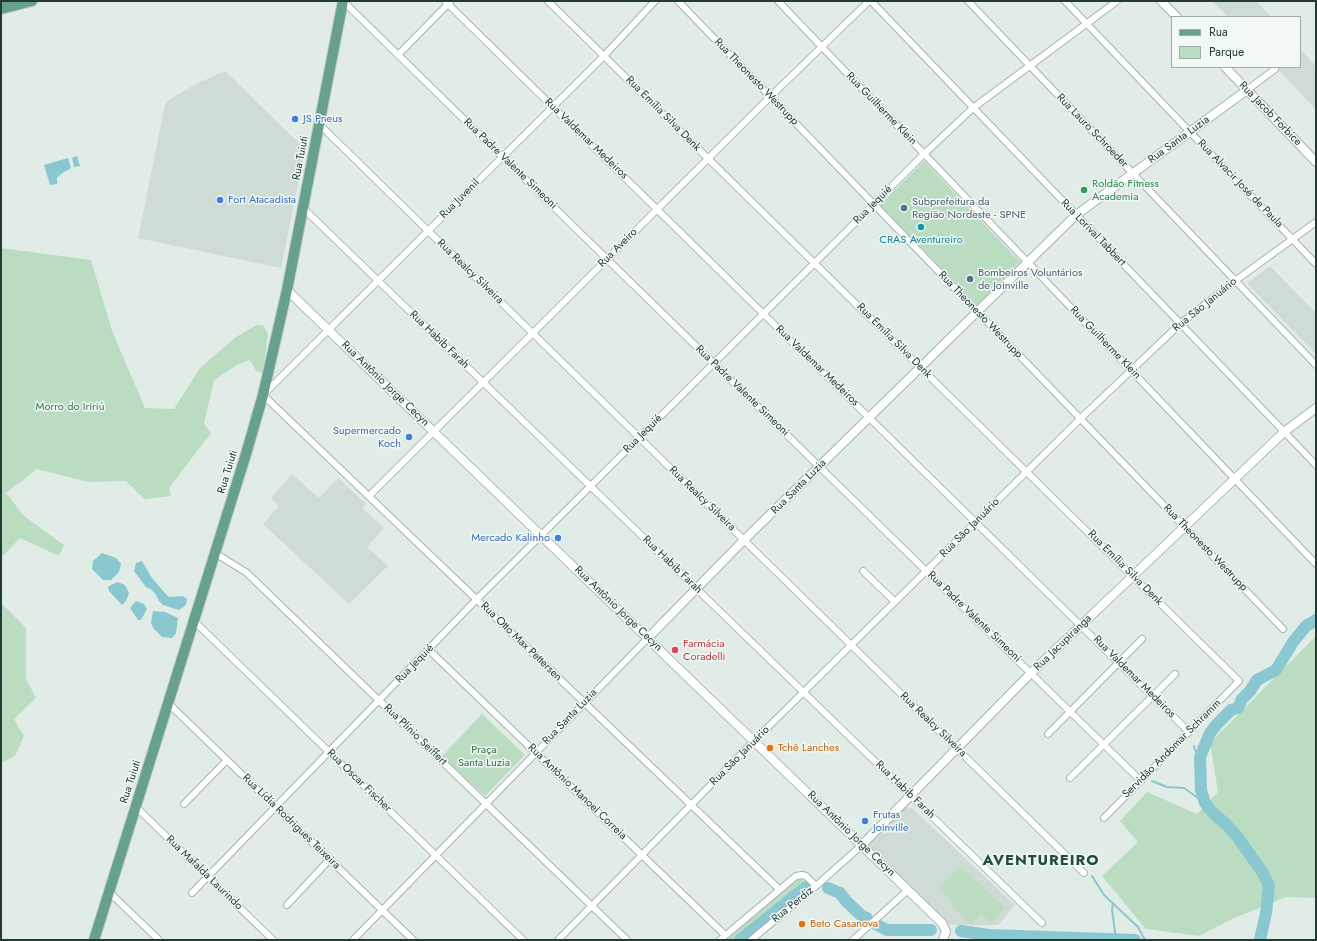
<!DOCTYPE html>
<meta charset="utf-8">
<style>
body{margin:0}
#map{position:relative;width:1317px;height:941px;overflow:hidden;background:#e1ece7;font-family:Jost,sans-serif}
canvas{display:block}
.frame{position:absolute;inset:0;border:2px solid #223c34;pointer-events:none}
.legend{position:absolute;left:1171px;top:16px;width:130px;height:52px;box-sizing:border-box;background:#f2f8f5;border:1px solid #9fada8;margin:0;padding:5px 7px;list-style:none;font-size:12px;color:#223c34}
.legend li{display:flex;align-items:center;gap:8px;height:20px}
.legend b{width:20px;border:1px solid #9fada8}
</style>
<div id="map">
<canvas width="1317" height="941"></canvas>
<div class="frame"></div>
<ul class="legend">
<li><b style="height:5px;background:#66a190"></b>Rua</li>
<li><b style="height:11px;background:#baddc2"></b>Parque</li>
</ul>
</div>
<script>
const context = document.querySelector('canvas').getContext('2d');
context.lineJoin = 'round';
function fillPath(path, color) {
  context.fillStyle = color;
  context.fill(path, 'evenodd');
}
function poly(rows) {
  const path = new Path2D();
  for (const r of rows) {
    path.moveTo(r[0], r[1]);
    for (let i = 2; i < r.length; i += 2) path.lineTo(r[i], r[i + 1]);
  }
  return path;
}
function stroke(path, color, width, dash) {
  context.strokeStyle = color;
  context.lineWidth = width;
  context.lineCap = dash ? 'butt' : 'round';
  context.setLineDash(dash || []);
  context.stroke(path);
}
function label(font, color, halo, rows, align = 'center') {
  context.font = font + ' Jost,sans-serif';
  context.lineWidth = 3;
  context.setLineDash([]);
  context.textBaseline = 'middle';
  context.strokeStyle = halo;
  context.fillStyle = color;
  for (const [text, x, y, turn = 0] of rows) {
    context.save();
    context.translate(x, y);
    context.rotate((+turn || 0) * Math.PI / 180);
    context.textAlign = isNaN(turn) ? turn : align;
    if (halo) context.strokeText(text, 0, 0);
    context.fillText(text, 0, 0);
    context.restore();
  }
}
const built = poly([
 [1212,1,1256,1,1271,17,1228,17],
 [1300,49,1316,66,1316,110,1278,69,1275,69,1276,67,1300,67],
 [225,71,305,149,281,268,138,238,165,105,167,101,194,85],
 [1270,266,1316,313,1316,354,1247,283],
 [292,474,319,498,338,478,366,504,362,508,384,528,367,547,388,566,349,604,263,524,279,506,271,498],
 [906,807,912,808,1015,905,998,925,950,925,869,847,869,845,870,843]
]);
const green = poly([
 [924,161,1020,262,977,305,880,205],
 [1,248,91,260,112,331,145,408,174,409,200,368,236,337,257,325,264,326,268,334,263,373,256,371,252,363,249,360,237,365,214,380,204,424,211,433,169,488,171,496,144,499,126,481,88,482,37,469,6,493,24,516,64,545,59,556,20,538,1,558],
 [1,603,26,628,26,679,36,698,14,719,24,736,15,756,1,763],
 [1316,636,1316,898,1286,897,1232,919,1199,936,1146,929,1102,876,1138,842,1120,821,1147,792,1197,814,1218,792,1210,743],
 [482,714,525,755,485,796,442,756],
 [960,866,1005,908,991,923,981,914,971,924,950,904,952,901,938,888],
 [797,878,803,878,809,883,809,886,745,940,724,940]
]);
const water = poly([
 [77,156,80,166,74,167,72,158],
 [68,158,71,168,61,174,57,178,57,184,50,185,44,165],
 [102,553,116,558,121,564,119,572,111,580,103,580,92,569,93,561],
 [142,561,152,578,164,592,169,597,183,596,187,599,186,605,179,610,163,605,159,601,156,595,152,590,146,587,134,571,136,563],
 [118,582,125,585,129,593,126,601,122,605,109,591,108,587,111,585],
 [136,601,144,604,147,609,141,620,138,620,130,608],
 [153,611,165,612,178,618,176,633,172,638,162,637,154,629,151,623]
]);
const stream = poly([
 [1194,746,1195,750,1200,757],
 [1152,781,1167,787,1184,788,1205,803],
 [1092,876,1104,895,1138,927,1145,940],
 [1113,903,1112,910,1116,939],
 [1039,940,1042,937]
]);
const river = poly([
 [828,888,840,893,847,902,862,916,867,918],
 [877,925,887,930,931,930],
 [961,931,989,935,1135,940],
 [740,940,805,888],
 [1260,940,1266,913,1269,886,1263,873,1236,835,1226,824,1215,815,1205,803,1201,790,1200,757,1210,733,1217,724,1231,710,1238,708,1242,699,1250,691,1257,680,1276,670,1293,642,1306,626,1316,620]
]);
const minor = poly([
 [343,1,1141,781],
 [445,1,1189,732],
 [548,1,1239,681,1104,818],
 [655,1,604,56,263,395,779,889],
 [678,1,1283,629],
 [778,1,1316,564],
 [871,1,1316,465],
 [968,1,1316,365],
 [1065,1,1316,264],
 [398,55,450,2],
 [1247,90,1275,69],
 [320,125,1084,873],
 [303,208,1042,923],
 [369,496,770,97,869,1],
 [215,553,247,573,627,940],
 [863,571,895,602],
 [194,621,523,940],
 [428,649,725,935],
 [169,704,413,940],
 [1048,734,1142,639],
 [1070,778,1175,674],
 [184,804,227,760],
 [136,807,273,940],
 [109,892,159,940],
 [192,893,477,599,924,154,973,108,1117,1],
 [287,905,330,859],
 [353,940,648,638],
 [558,940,754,741,1080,419,1180,324,1235,281,1316,222],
 [720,940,796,876,802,875,806,876,816,886],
 [751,940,816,886,862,845],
 [853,940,908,890]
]);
const tertiary = poly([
 [1161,1,1177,17],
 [1225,67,1316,162],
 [287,290,942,923,946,931,943,940],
 [648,638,744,540,1076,215,1247,90],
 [862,845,1031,673,1284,432,1316,408]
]);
const primary = poly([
 [1,1,3,1],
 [1,9,32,1],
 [94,940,246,454,263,395,287,290,343,1]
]);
const markers = [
 [295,119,4,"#3f7fe0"],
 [1084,190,4,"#2e9e5b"],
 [220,200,4,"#3f7fe0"],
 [904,208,4,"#5c6f8a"],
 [921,227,4,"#0f9aa8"],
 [970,279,4,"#5c6f8a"],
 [409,437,4,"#3f7fe0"],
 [558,538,4,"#3f7fe0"],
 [675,650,4,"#e0444e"],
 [770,748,4,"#e8710a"],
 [865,821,4,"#3f7fe0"],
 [802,924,4,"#e8710a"]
];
const streetNames = [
 ["Rua Theonesto Westrupp",756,82,46],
 ["Rua Guilherme Klein",881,109,46],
 ["Rua Emília Silva Denk",663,114,45],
 ["Rua Jacob Forbice",1270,114,46],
 ["Rua Lauro Schroeder",1092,131,46],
 ["Rua Valdemar Medeiros",586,139,44],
 ["Rua Santa Luzia",1179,140,-36],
 ["Rua Tuiuti",301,158,-79],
 ["Rua Padre Valente Simeoni",510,164,44],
 ["Rua Alvacir José de Paula",1240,184,46],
 ["Rua Juvenil",460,199,-45],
 ["Rua Jequié",873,205,-45],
 ["Rua Lorival Tabbert",1093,233,46],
 ["Rua Aveiro",618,248,-45],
 ["Rua Realcy Silveira",470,272,44],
 ["Rua São Januário",1205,305,-39],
 ["Rua Theonesto Westrupp",980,315,46],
 ["Rua Habib Farah",439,340,44],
 ["Rua Emília Silva Denk",894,341,45],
 ["Rua Guilherme Klein",1105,343,46],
 ["Rua Valdemar Medeiros",817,366,44],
 ["Rua Antônio Jorge Cecyn",385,384,44],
 ["Rua Padre Valente Simeoni",742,391,44],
 ["Rua Jequié",643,434,-45],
 ["Rua Tuiuti",228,472,-73],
 ["Rua Santa Luzia",799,487,-45],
 ["Rua Realcy Silveira",702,499,44],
 ["Rua São Januário",970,528,-45],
 ["Rua Theonesto Westrupp",1205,548,46],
 ["Rua Habib Farah",672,565,44],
 ["Rua Emília Silva Denk",1125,568,45],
 ["Rua Antônio Jorge Cecyn",618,609,44],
 ["Rua Padre Valente Simeoni",974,617,44],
 ["Rua Otto Max Pettersen",521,642,44],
 ["Rua Jacupiranga",1063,643,-44],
 ["Rua Jequié",415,664,-46],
 ["Rua Valdemar Medeiros",1134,677,45],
 ["Rua Santa Luzia",570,717,-46],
 ["Rua Realcy Silveira",933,725,44],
 ["Rua Plínio Seiffert",415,735,44],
 ["Servidão Andomar Schramm",1172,749,-45],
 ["Rua São Januário",740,756,-45],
 ["Rua Oscar Fischer",359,781,44],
 ["Rua Tuiuti",131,782,-72],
 ["Rua Habib Farah",905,790,44],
 ["Rua Antônio Manoel Correia",577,792,44],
 ["Rua Lídia Rodrigues Teixeira",291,822,44],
 ["Rua Antônio Jorge Cecyn",851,834,44],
 ["Rua Mafalda Laurindo",204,873,44],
 ["Rua Perdiz",793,905,-39]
];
const shopNames = [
 ["JS Pneus",303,119],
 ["Fort Atacadista",228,200],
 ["Supermercado",401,431,"right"],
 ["Koch",401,444,"right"],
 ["Mercado Kalinho",550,538,"right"],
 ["Frutas",873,815],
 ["Joinville",873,828]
];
const leisureNames = [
 ["Roldão Fitness",1092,184],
 ["Academia",1092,197]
];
const serviceNames = [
 ["Subprefeitura da",912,202],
 ["Região Nordeste - SPNE",912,215],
 ["Bombeiros Voluntários",978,273],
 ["de Joinville",978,286]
];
const cultureNames = [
 ["CRAS Aventureiro",921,240]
];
const parkNames = [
 ["Morro do Iririú",70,407],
 ["Praça",484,750],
 ["Santa Luzia",484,763]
];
const healthNames = [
 ["Farmácia",683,644],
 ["Coradelli",683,657]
];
const foodNames = [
 ["Tchê Lanches",778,748],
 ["Beto Casanova",810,924]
];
const districtNames = [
 ["AVENTUREIRO",1041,861]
];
fillPath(built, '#cfdbd5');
fillPath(green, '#baddc2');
fillPath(water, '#89c8d0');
stroke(stream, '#89c8d0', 2);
stroke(river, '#89c8d0', 12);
stroke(minor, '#a4b4ae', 8);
stroke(tertiary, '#a4b4ae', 10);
stroke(primary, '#c1c8c6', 12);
stroke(minor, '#fff', 6);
stroke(tertiary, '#fff', 8);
stroke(primary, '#66a190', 10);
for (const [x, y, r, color] of markers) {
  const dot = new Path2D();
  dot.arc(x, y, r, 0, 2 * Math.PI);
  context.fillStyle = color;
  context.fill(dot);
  stroke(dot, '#f2f8f5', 1.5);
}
label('11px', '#223c34', '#f2f8f5', streetNames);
label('11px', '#366cbe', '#f2f8f5', shopNames, 'left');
label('11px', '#27864d', '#f2f8f5', leisureNames, 'left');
label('11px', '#4e5e75', '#f2f8f5', serviceNames, 'left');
label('11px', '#0d838f', '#f2f8f5', cultureNames);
label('11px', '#2c7245', '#f2f8f5', parkNames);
label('11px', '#be3a42', '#f2f8f5', healthNames, 'left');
label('11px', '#c56008', '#f2f8f5', foodNames, 'left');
context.letterSpacing = '1px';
label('bold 15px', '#1e4e41', '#f2f8f5', districtNames);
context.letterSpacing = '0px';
</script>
